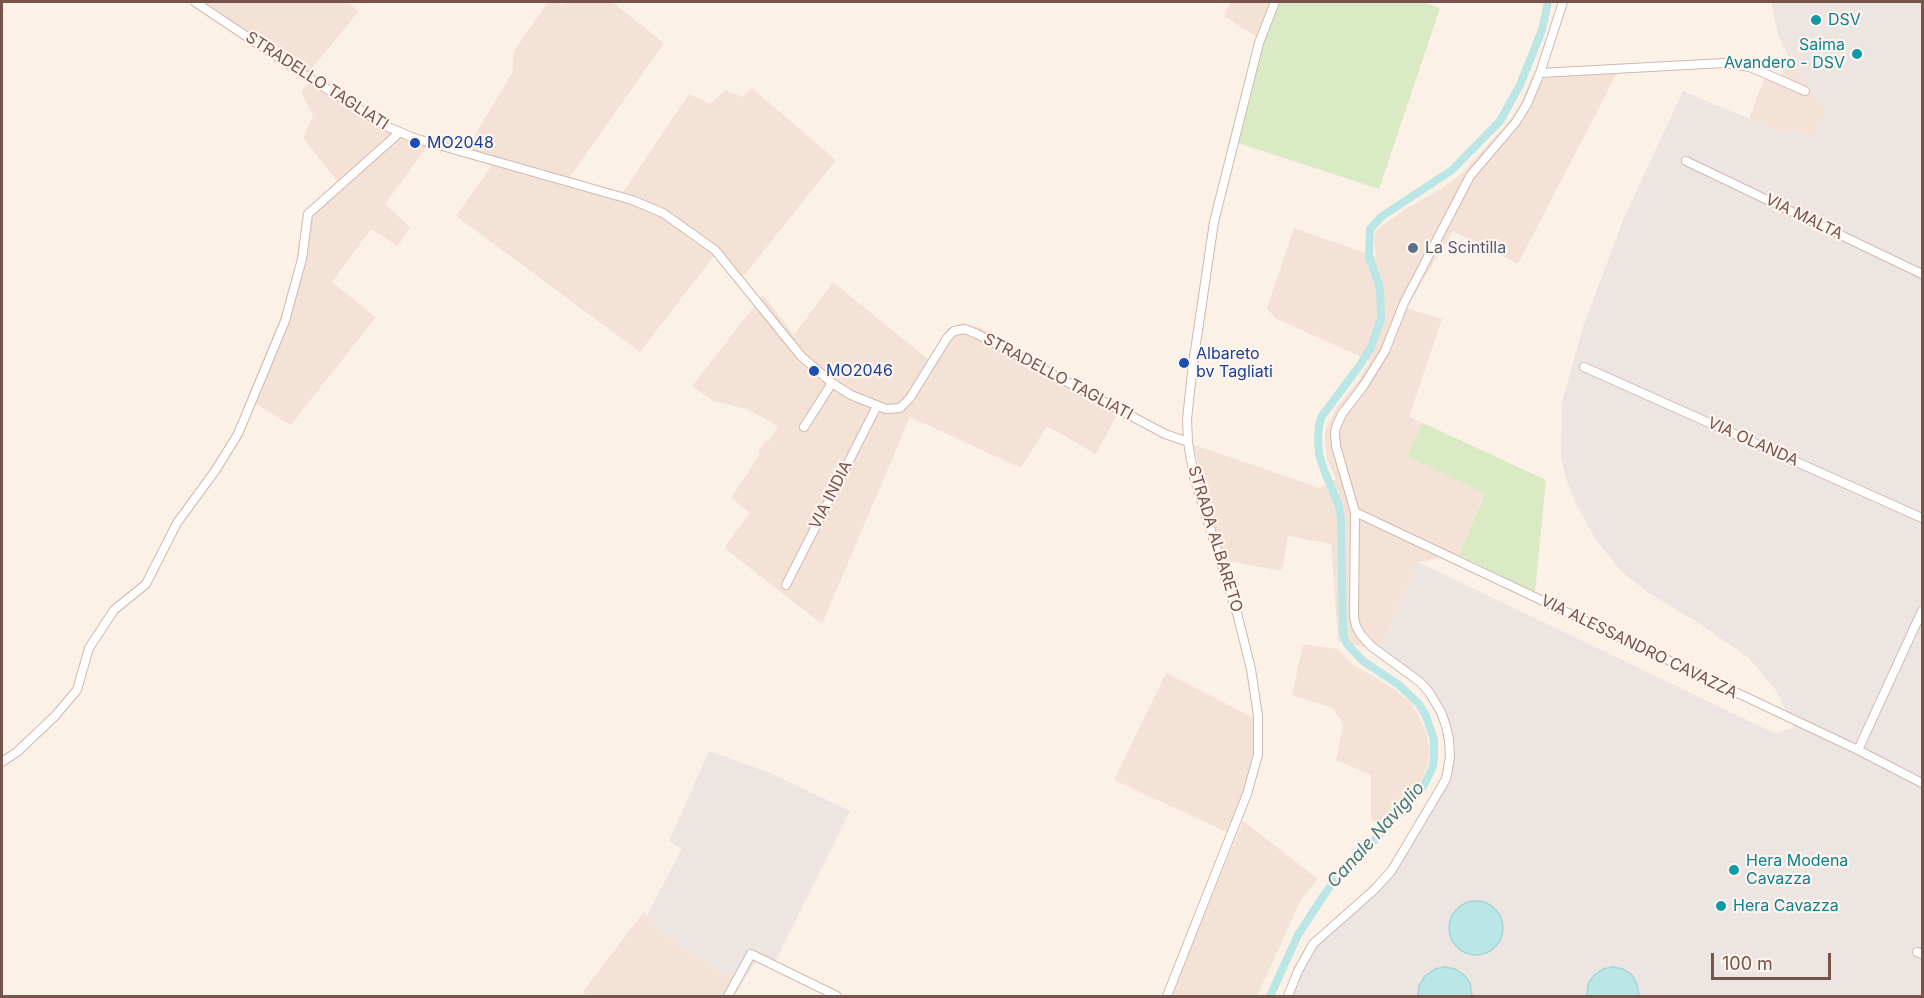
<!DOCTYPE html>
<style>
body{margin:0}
#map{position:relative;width:1924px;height:998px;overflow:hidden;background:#fcf1e7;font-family:Inter,sans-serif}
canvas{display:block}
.frame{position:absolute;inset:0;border:3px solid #76544b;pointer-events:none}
.scale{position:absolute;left:1711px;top:953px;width:120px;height:27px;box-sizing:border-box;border:3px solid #76544b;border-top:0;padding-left:8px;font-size:18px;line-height:21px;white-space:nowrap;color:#76544b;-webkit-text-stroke:4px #fff5ee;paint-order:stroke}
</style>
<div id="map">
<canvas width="1924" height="998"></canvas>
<div class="frame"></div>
<div class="scale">100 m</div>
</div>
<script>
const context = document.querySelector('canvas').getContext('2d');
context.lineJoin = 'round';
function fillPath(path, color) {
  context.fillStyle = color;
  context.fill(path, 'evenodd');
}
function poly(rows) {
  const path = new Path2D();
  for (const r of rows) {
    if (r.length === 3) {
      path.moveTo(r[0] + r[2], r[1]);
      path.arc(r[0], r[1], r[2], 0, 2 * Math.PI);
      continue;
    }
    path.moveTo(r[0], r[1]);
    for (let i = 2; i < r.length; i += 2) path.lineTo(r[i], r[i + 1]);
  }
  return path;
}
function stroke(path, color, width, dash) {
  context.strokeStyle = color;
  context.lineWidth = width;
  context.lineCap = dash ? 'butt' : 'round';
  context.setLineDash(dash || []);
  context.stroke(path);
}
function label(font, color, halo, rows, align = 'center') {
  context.font = font + ' Inter,sans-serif';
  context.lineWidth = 4.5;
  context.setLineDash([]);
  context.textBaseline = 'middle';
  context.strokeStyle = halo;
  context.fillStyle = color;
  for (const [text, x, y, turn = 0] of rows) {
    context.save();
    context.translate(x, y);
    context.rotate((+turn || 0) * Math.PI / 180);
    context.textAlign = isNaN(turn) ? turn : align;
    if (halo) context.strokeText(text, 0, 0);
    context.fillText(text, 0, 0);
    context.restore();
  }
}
const residential = poly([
 [201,2,346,2,359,11,309,72],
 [548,2,557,2,562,5,565,2,612,2,664,43,570,177,622,194,689,94,710,104,726,90,742,97,752,88,836,160,739,282,714,256,640,352,456,216,492,165,467,158,469,145,512,73,514,51],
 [1230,2,1279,2,1263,41,1224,16],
 [1789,58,1808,87,1827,110,1815,139,1791,128,1787,135,1749,119,1767,72,1780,78],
 [1617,73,1518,264,1453,231,1406,308,1442,319,1409,417,1423,423,1408,456,1485,492,1459,555,1418,562,1380,651,1338,641,1331,544,1288,536,1282,571,1224,560,1207,504,1194,445,1320,488,1336,479,1328,462,1325,445,1325,431,1336,408,1358,381,1370,361,1275,318,1267,308,1294,228,1376,257,1374,238,1376,230,1407,208,1441,189,1460,175,1508,123,1521,103,1532,76],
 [310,81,428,145,385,204,410,227,398,246,371,229,332,282,376,317,291,425,247,399,288,298,311,211,338,182,303,138,313,116,301,92],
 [833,282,929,360,948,328,962,323,979,327,1121,407,1096,454,1047,426,1021,468,910,417,822,624,728,551,725,546,750,513,731,498,760,454,758,452,766,440,769,441,778,426,747,409,713,401,692,386,763,295,794,335],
 [1303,644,1338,649,1352,664,1394,689,1410,702,1420,718,1427,735,1430,753,1427,768,1421,780,1378,826,1371,820,1371,775,1336,760,1343,725,1333,708,1292,695],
 [1166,673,1254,718,1255,747,1251,775,1229,833,1114,780],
 [1243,821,1318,879,1301,900,1257,996,1171,996],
 [643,913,647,915,657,929,741,985,734,996,585,996,584,990]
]);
const industrial = poly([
 [1771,2,1922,2,1922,996,1291,996,1310,954,1319,941,1380,889,1449,781,1455,753,1450,725,1438,698,1427,682,1411,670,1380,651,1418,562,1776,734,1794,727,1775,689,1749,658,1700,624,1647,592,1621,571,1596,540,1577,506,1565,476,1561,455,1562,402,1583,327,1624,218,1683,91,1787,135,1791,128,1814,138,1827,110,1808,87,1789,58,1778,35],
 [709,751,770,773,850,811,773,966,756,961,741,985,657,929,647,915,682,849,669,841]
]);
const green = poly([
 [1279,2,1423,2,1440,8,1379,189,1238,143,1263,41],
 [1423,423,1546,480,1535,592,1459,555,1485,493,1407,456]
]);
const water = poly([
 [1476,928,27],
 [1445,967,1455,969,1464,975,1470,983,1472,996,1418,996,1419,986,1425,976,1435,969,1445,967],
 [1613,967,1623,969,1632,975,1637,984,1639,996,1587,996,1588,984,1594,975,1603,969,1613,967]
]);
const canal = poly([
 [1270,996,1298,935,1324,895,1342,870,1367,848,1423,787,1432,769,1434,760,1434,740,1426,716,1419,704,1399,685,1363,661,1347,644,1343,635,1341,519,1339,506,1324,470,1319,454,1318,438,1319,425,1322,416,1360,365,1371,347,1381,319,1380,287,1369,257,1370,229,1381,217,1452,170,1500,121,1520,85,1542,30,1548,2]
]);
const minor = poly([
 [195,2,303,74,388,127,414,138,632,200,663,213,715,250,801,356,832,383,851,395,886,409,900,408,910,398,947,338,954,331,965,329,977,334,1165,434,1188,442],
 [1540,73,1724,63,1750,67,1805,91],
 [1686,161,1922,274],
 [1584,367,1922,518],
 [804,427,832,383],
 [1355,512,1858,750,1922,783],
 [786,585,877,406],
 [1858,750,1922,611],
 [2,762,17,752,55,716,77,690,89,648,114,610,146,584,177,523,215,471,238,434,285,321,302,259,308,214,400,132],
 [1917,952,1922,954],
 [728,996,751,954,837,996],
 [1167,996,1247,794,1258,755,1258,716,1251,669,1238,617,1194,477,1188,442,1187,419,1193,364,1214,222,1259,43,1275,2],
 [1288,996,1298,971,1313,944,1375,889,1392,870,1442,786,1446,779,1450,757,1449,740,1446,726,1441,712,1429,692,1420,682,1371,646,1361,635,1356,626,1354,617,1355,512,1336,446,1335,433,1336,427,1342,414,1364,385,1385,351,1404,303,1470,176,1516,122,1527,104,1540,73,1563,2]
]);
const markers = [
 [1816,20,6,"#0f9aa8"],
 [1857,54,6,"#0f9aa8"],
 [415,143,6,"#1a4fb4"],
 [1413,248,6,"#5c6f8a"],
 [1184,363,6,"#1a4fb4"],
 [814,371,6,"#1a4fb4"],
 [1734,870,6,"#0f9aa8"],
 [1721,906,6,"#0f9aa8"]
];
const cultureNames = [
 ["DSV",1828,20],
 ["Saima",1845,45,"right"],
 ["Avandero - DSV",1845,63,"right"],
 ["Hera Modena",1746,861],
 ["Cavazza",1746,879],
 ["Hera Cavazza",1733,906]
];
const streetNames = [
 ["STRADELLO TAGLIATI",317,81,33],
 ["VIA MALTA",1804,217,26],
 ["STRADELLO TAGLIATI",1058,377,28],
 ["VIA OLANDA",1753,442,24],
 ["VIA INDIA",831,495,-63],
 ["STRADA ALBARETO",1215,539,73],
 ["VIA ALESSANDRO CAVAZZA",1639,647,26]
];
const transitNames = [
 ["MO2048",427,143],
 ["Albareto",1196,354],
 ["bv Tagliati",1196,372],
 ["MO2046",826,371]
];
const serviceNames = [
 ["La Scintilla",1425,248]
];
const waterNames = [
 ["Canale Naviglio",1376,835,-48]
];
fillPath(residential, '#f4e2d6');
fillPath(industrial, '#ede5e1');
fillPath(green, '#daeac5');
fillPath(water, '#bbe6e6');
stroke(water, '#a2d7d7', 1.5);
stroke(canal, '#bbe6e6', 8);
stroke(minor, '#d0b9af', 10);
stroke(minor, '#fff', 8);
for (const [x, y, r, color] of markers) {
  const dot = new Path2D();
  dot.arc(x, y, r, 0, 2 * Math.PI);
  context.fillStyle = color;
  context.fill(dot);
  stroke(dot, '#fff5ee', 2);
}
label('16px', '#0d838f', '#fff5ee', cultureNames, 'left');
label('16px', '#76544b', '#fff5ee', streetNames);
label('16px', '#164399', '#fff5ee', transitNames, 'left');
label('16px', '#4e5e75', '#fff5ee', serviceNames, 'left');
label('italic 18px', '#3f7a7b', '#fff5ee', waterNames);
</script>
